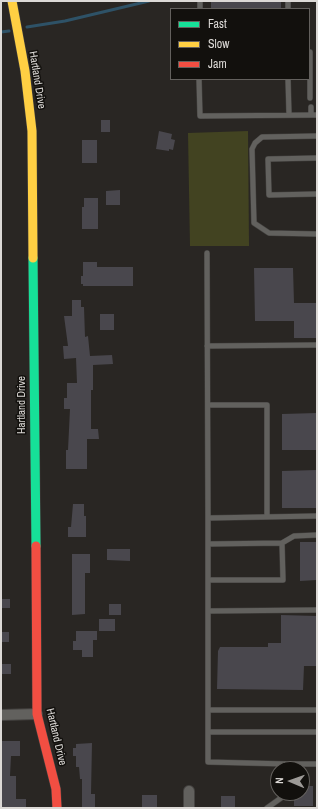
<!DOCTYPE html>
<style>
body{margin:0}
#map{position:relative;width:318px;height:809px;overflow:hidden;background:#292623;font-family:"Archivo Narrow",sans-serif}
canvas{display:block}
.frame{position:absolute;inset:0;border:2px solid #dcd9d6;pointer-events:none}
.legend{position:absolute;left:170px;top:8px;width:140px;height:72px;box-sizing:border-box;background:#12100d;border:1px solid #63605d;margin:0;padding:5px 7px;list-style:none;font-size:12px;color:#dcd9d6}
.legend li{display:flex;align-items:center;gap:8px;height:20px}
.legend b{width:20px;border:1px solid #63605d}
.north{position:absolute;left:270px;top:761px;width:40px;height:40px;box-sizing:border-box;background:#12100d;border:1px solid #63605d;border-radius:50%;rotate:272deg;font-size:11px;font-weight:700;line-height:16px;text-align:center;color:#dcd9d6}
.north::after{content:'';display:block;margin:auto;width:14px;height:18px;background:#9d9a97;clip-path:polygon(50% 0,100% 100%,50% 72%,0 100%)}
</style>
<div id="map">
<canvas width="318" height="809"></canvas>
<div class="frame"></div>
<ul class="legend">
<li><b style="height:5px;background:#16e098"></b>Fast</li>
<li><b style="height:5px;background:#ffcf43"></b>Slow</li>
<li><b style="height:5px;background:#f24e42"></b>Jam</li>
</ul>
<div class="north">N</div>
</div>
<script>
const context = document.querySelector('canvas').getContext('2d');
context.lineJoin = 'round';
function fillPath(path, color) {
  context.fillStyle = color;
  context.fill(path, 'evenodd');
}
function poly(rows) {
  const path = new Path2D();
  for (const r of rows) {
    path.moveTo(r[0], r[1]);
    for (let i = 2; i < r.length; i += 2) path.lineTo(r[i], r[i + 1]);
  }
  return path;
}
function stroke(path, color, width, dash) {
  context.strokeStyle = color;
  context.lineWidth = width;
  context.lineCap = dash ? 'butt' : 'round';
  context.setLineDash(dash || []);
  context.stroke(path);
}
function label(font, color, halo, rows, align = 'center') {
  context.font = font + ' "Archivo Narrow",sans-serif';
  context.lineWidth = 3;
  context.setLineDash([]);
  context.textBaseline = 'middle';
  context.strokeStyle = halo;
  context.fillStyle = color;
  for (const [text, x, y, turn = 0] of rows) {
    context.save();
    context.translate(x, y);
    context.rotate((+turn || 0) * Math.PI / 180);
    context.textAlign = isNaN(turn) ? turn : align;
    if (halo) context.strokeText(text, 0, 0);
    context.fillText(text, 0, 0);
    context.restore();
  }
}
const green = poly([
 [248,131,249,246,190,246,188,133]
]);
const stream = poly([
 [27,27,65,21,149,1],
 [1,32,9,31]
]);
const building = poly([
 [211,1,281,1,281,9,211,9],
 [101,120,110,120,110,132,101,132],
 [159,131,172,134,171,139,175,140,173,150,169,149,169,151,156,149],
 [82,140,97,140,97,163,82,163],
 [120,190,120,205,106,205,106,191],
 [84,198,98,198,98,229,82,229,82,207,84,207],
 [83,262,97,262,97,267,133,267,133,286,83,286,83,284,81,284,81,276,83,276],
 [254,268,293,268,294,303,317,303,317,338,294,338,294,321,255,321],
 [72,300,81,300,81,307,84,307,85,337,88,336,90,356,112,355,113,364,93,365,93,390,91,390,91,429,98,429,99,439,87,439,87,469,66,469,66,450,68,450,70,409,64,409,64,398,67,398,67,383,77,383,76,358,64,359,63,346,68,346,64,316,72,316],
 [100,314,114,314,114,330,100,330],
 [317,413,317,450,282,450,282,414],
 [317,470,317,508,282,508,282,471],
 [73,504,84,504,84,516,86,516,86,537,68,537,68,527,71,527],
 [300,542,317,542,317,580,300,581],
 [107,549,130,549,130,561,107,560],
 [72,554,90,554,90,573,85,573,85,614,72,615],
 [1,599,10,599,10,608,1,608],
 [109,604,121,604,121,615,109,615],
 [281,615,317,616,317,666,304,666,303,690,217,689,218,651,220,647,268,647,268,643,281,643],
 [99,619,115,619,115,631,99,631],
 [76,631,97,631,97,640,93,640,93,657,82,657,82,650,73,650,73,641,76,641],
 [1,632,9,632,9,642,1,642],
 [1,664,11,664,11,674,1,674],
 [1,741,20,741,20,756,11,756,10,776,16,776,16,799,26,799,26,808,1,807],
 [92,743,91,794,95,794,95,808,82,808,82,779,80,779,79,767,76,767,76,756,73,756,73,748,76,748,76,744],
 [302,786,313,786,313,806,294,806,294,793,302,793],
 [142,795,157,795,157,808,142,808],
 [221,796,235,796,235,808,221,808]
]);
const lane = poly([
 [288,1,288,9],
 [200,9,200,1],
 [310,52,310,98],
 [199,79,200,116,317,115],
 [288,79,289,114],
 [311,107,311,115],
 [317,136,262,137,255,143,252,149,254,223,269,233,317,234],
 [317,158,268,159,269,195,317,194],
 [207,253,208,518,317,516],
 [207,346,317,345],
 [208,405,267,405,267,517],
 [208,544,208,518],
 [208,580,283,580,282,543],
 [208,611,317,610],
 [208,710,317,710],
 [208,732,317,732],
 [287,764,317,764],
 [287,769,287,764,208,762,208,544,282,543,294,536,317,535],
 [267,808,281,798,285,793]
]);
const street = poly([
 [1,715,37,714],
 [189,791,189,808]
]);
const fast = poly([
 [33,258,36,546]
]);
const slow = poly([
 [12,1,25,71,32,131,33,258]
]);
const jam = poly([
 [36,546,37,714,56,789,57,808]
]);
const streetNames = [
 ["Hartland Drive",37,80,81],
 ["Hartland Drive",22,405,-90],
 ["Hartland Drive",56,737,77]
];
fillPath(green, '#424321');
stroke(stream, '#2e5267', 3);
fillPath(building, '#49474d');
stroke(lane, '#454341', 6);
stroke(street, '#454341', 12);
stroke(fast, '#454341', 10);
stroke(slow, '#454341', 10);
stroke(jam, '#454341', 10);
stroke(lane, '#62615e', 5);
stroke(street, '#62615e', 10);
stroke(fast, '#16e098', 9);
stroke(slow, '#ffcf43', 9);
stroke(jam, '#f24e42', 9);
label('11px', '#dcd9d6', '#12100d', streetNames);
</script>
